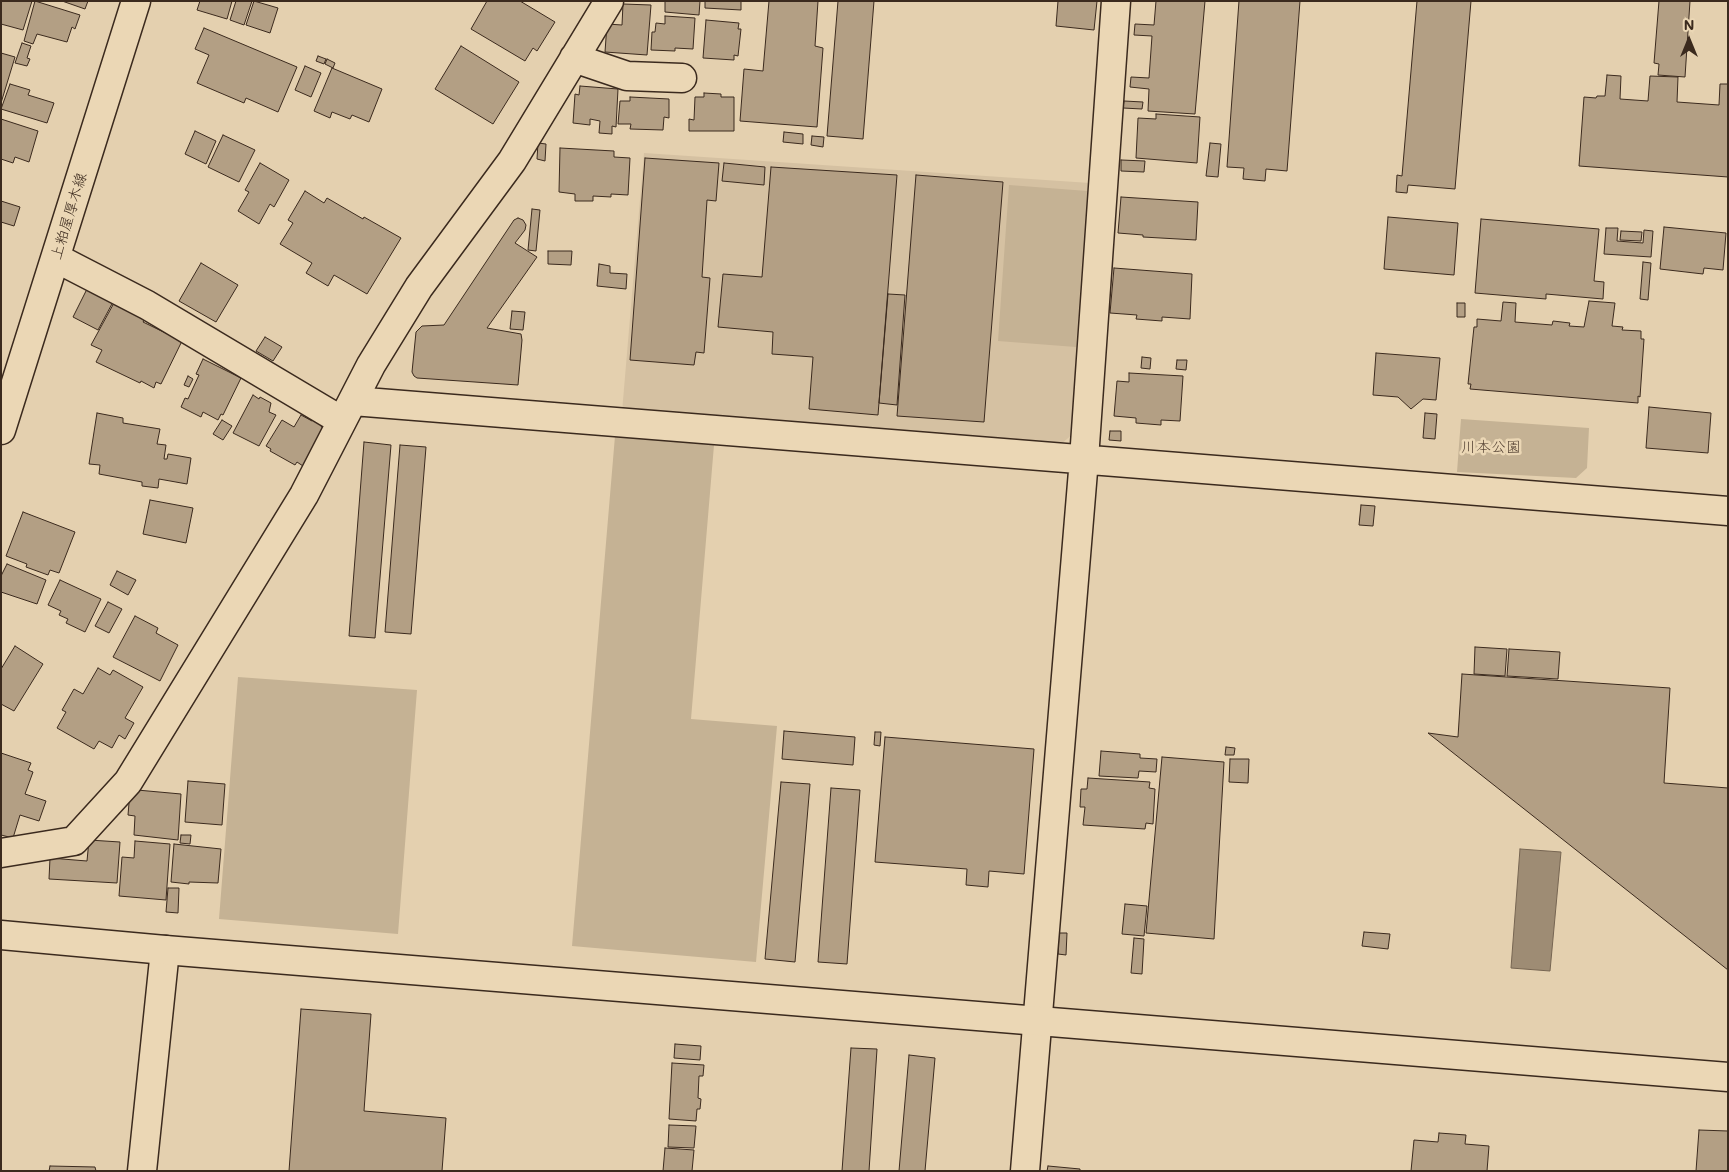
<!DOCTYPE html>
<meta charset="utf-8">
<style>
body{margin:0}
#map{position:relative;width:1729px;height:1172px;overflow:hidden;background:#e4d0af;font-family:Mali,sans-serif}
canvas{display:block}
.frame{position:absolute;inset:0;border:2px solid #3b2a1e;pointer-events:none}
.north{position:absolute;left:1664px;top:15px;width:50px;height:50px;-webkit-text-stroke:4px #ebd7b5;paint-order:stroke;rotate:0deg;font-size:14px;font-weight:700;line-height:20px;text-align:center;color:#3b2a1e}
.north::after{content:'';display:block;margin:auto;width:18px;height:22px;background:#3b2a1e;clip-path:polygon(50% 0,100% 100%,50% 72%,0 100%)}
</style>
<div id="map">
<canvas width="1729" height="1172"></canvas>
<div class="frame"></div>
<div class="north">N</div>
</div>
<script>
const context = document.querySelector('canvas').getContext('2d');
context.lineJoin = 'round';
function fillPath(path, color) {
  context.fillStyle = color;
  context.fill(path, 'evenodd');
}
function poly(rows) {
  const path = new Path2D();
  for (const r of rows) {
    path.moveTo(r[0], r[1]);
    for (let i = 2; i < r.length; i += 2) path.lineTo(r[i], r[i + 1]);
  }
  return path;
}
function stroke(path, color, width, dash) {
  context.strokeStyle = color;
  context.lineWidth = width;
  context.lineCap = dash ? 'butt' : 'round';
  context.setLineDash(dash || []);
  context.stroke(path);
}
function label(font, color, halo, rows, align = 'center') {
  context.font = font + ' Mali,"Klee One",sans-serif';
  context.lineWidth = 5;
  context.setLineDash([]);
  context.textBaseline = 'middle';
  context.strokeStyle = halo;
  context.fillStyle = color;
  for (const [text, x, y, turn = 0] of rows) {
    context.save();
    context.translate(x, y);
    context.rotate((+turn || 0) * Math.PI / 180);
    context.textAlign = isNaN(turn) ? turn : align;
    if (halo) context.strokeText(text, 0, 0);
    context.fillText(text, 0, 0);
    context.restore();
  }
}
const built = poly([
 [644,153,1090,183,1074,433,1060,445,622,412]
]);
const green = poly([
 [1009,185,1087,191,1076,347,998,341],
 [1461,419,1589,428,1587,468,1576,478,1457,472],
 [615,436,714,445,691,719,777,726,756,962,572,946],
 [238,677,417,690,398,934,219,919]
]);
const water = poly([
 [1520,849,1561,852,1550,971,1511,968,1520,849]
]);
const building = poly([
 [1,1,32,1,23,30,1,24,1,1],
 [35,1,80,15,75,29,72,27,67,42,37,34,33,44,24,41,35,1],
 [62,1,88,1,85,9,62,1],
 [200,1,232,1,227,19,197,10,200,1],
 [236,1,252,1,244,25,230,20,236,1],
 [254,1,278,8,270,33,246,25,254,1],
 [487,1,520,1,555,22,537,51,533,48,525,61,471,29,487,1],
 [665,1,700,1,699,15,665,12,665,1],
 [705,1,741,1,741,10,705,8,705,1],
 [769,1,818,1,815,46,823,48,817,127,740,121,744,69,763,71,769,1],
 [838,1,874,1,863,139,827,136,838,1],
 [1058,1,1097,1,1094,30,1056,26,1058,1],
 [1156,1,1205,1,1195,114,1148,111,1149,89,1130,87,1131,77,1149,78,1152,36,1134,35,1135,24,1154,25,1156,1],
 [1239,1,1300,1,1287,171,1266,169,1265,181,1243,179,1244,168,1227,167,1239,1],
 [1417,1,1471,1,1455,189,1408,185,1407,193,1396,192,1397,175,1402,176,1417,1],
 [1659,1,1690,1,1685,77,1658,75,1659,64,1654,63,1659,1],
 [623,4,651,5,647,55,605,52,607,24,622,25,623,4],
 [665,16,695,18,693,49,675,48,675,51,651,50,652,32,655,32,656,23,665,24,665,16],
 [706,20,739,23,738,29,741,29,738,56,734,55,734,60,703,58,706,20],
 [204,28,297,67,278,112,246,98,244,103,197,83,209,55,195,49,204,28],
 [22,43,31,46,27,58,30,59,27,66,15,63,22,43],
 [461,46,519,82,493,124,435,89,461,46],
 [1,53,15,57,1,103,1,53],
 [318,56,326,59,324,64,316,61,318,56],
 [327,59,335,63,333,68,325,64,327,59],
 [305,66,321,73,311,97,295,90,305,66],
 [332,68,382,89,369,122,352,115,350,119,332,112,330,118,314,111,332,68],
 [1607,75,1621,76,1620,99,1648,101,1650,76,1678,77,1677,102,1719,105,1720,84,1728,84,1728,177,1579,166,1584,97,1596,98,1597,96,1605,96,1607,75],
 [10,84,30,90,28,95,54,103,47,123,1,109,10,84],
 [580,86,618,89,616,127,612,126,612,134,599,133,600,121,590,119,590,125,573,123,575,94,579,95,580,86],
 [704,93,721,94,721,97,734,97,734,131,689,131,689,119,694,120,695,97,704,97,704,93],
 [630,97,669,99,669,118,664,117,663,130,630,129,631,124,618,124,620,101,630,101,630,97],
 [1124,101,1143,102,1142,109,1123,108,1124,101],
 [1156,114,1200,117,1197,163,1136,158,1138,118,1156,119,1156,114],
 [1,119,38,131,29,162,15,157,13,163,1,159,1,119],
 [195,131,216,141,206,164,185,154,195,131],
 [784,132,803,134,803,144,783,142,784,132],
 [223,135,255,150,239,182,208,167,223,135],
 [812,136,824,137,823,147,811,145,812,136],
 [538,143,546,144,545,161,537,159,538,143],
 [1210,143,1221,144,1218,177,1206,176,1210,143],
 [560,148,614,151,614,157,630,158,628,195,611,194,611,197,593,196,593,201,575,201,575,194,559,192,560,148],
 [645,158,719,163,716,201,707,200,702,277,710,278,704,353,696,352,694,365,630,360,645,158],
 [1121,160,1145,161,1144,172,1121,171,1121,160],
 [260,163,289,180,274,207,270,204,259,224,238,211,249,192,245,190,260,163],
 [724,163,765,167,764,185,722,181,724,163],
 [771,167,897,175,878,415,809,409,813,357,772,354,773,332,718,327,723,274,762,277,771,167],
 [916,175,1003,182,984,422,897,416,916,175],
 [305,191,324,203,327,198,363,219,364,217,401,238,367,294,334,275,328,286,306,273,312,263,280,244,293,223,288,220,305,191],
 [1121,197,1198,202,1196,240,1143,237,1143,235,1118,233,1121,197],
 [1,201,20,207,14,226,1,222,1,201],
 [532,209,540,210,536,251,528,250,532,209],
 [1388,217,1458,223,1454,275,1384,269,1388,217],
 [518,218,523,220,526,225,525,230,515,243,537,257,487,328,521,334,522,340,518,385,417,378,414,376,412,372,416,332,422,326,444,325,514,220,518,218],
 [1481,219,1599,229,1594,281,1604,282,1603,299,1546,294,1546,299,1475,293,1481,219],
 [1664,227,1726,233,1723,270,1704,268,1703,274,1660,269,1664,227],
 [1606,228,1618,228,1617,241,1643,243,1644,230,1653,231,1651,257,1604,254,1606,228],
 [1621,231,1642,232,1641,241,1620,240,1621,231],
 [548,251,572,251,571,265,548,264,548,251],
 [1643,262,1651,263,1648,300,1640,299,1643,262],
 [201,263,238,285,216,322,179,301,201,263],
 [599,264,610,266,610,273,627,274,626,289,597,286,599,264],
 [1114,268,1192,274,1190,319,1162,317,1162,321,1136,319,1137,315,1110,313,1114,268],
 [87,289,113,302,98,330,73,317,87,289],
 [888,294,905,295,897,405,879,403,888,294],
 [1589,301,1615,303,1612,326,1623,327,1622,330,1641,331,1641,339,1644,339,1640,397,1638,396,1638,403,1470,389,1471,384,1468,384,1474,327,1477,327,1477,319,1501,321,1503,302,1516,303,1515,322,1552,325,1553,321,1570,323,1569,326,1584,327,1589,301],
 [114,303,145,319,143,322,182,341,161,384,156,382,154,388,141,381,140,383,96,362,102,350,91,345,114,303],
 [1457,303,1465,303,1465,317,1457,317,1457,303],
 [512,311,525,312,523,330,510,329,512,311],
 [265,337,282,347,273,361,256,351,265,337],
 [1376,353,1440,358,1436,400,1423,399,1411,409,1398,397,1373,395,1376,353],
 [1142,357,1151,358,1150,369,1141,368,1142,357],
 [203,359,241,378,223,415,221,414,218,420,203,412,201,417,181,407,185,398,188,399,199,375,196,374,203,359],
 [1177,360,1187,360,1186,370,1176,369,1177,360],
 [1129,373,1183,376,1180,421,1161,420,1161,425,1136,423,1136,418,1114,416,1117,381,1129,382,1129,373],
 [188,376,193,379,189,387,184,385,188,376],
 [253,395,259,399,260,397,271,403,269,412,276,415,259,446,233,433,253,395],
 [1649,407,1711,413,1708,453,1646,448,1649,407],
 [97,413,123,418,123,423,160,429,157,444,166,445,164,459,167,459,168,454,191,458,187,484,159,479,158,488,142,486,142,482,99,474,100,465,89,464,97,413],
 [1425,413,1437,414,1435,439,1423,438,1425,413],
 [301,415,312,421,313,419,321,423,321,426,324,430,303,466,297,462,295,465,270,451,271,449,266,446,282,420,294,427,301,415],
 [222,420,232,426,223,440,213,434,222,420],
 [1110,431,1121,431,1121,441,1109,440,1110,431],
 [364,442,391,445,375,638,349,636,364,442],
 [400,445,426,447,411,634,385,632,400,445],
 [150,500,193,508,186,543,143,534,150,500],
 [1361,505,1375,506,1373,526,1359,525,1361,505],
 [23,512,75,532,59,573,50,570,48,575,26,567,27,564,6,556,23,512],
 [7,564,46,580,37,604,1,592,1,576,7,564],
 [117,571,136,580,128,595,110,585,117,571],
 [60,580,101,599,85,632,66,623,68,619,59,615,61,611,48,605,60,580],
 [108,602,122,609,109,633,95,626,108,602],
 [135,616,158,628,156,633,178,645,160,681,113,657,135,616],
 [15,646,43,664,14,711,1,704,1,669,15,646],
 [1475,647,1507,649,1505,676,1474,674,1475,647],
 [1509,649,1560,652,1558,679,1507,676,1509,649],
 [98,668,110,675,113,670,143,687,125,718,134,723,125,739,119,735,112,748,99,741,94,749,57,728,66,712,62,710,74,689,83,694,98,668],
 [1462,674,1670,688,1664,783,1728,788,1728,970,1428,733,1458,737,1462,674],
 [784,731,855,737,853,765,782,759,784,731],
 [875,732,881,732,880,746,874,745,875,732],
 [885,737,1034,749,1024,874,989,871,988,887,966,885,967,869,875,862,885,737],
 [1226,747,1235,748,1234,755,1225,755,1226,747],
 [1101,751,1140,754,1140,758,1157,759,1156,772,1139,771,1138,778,1099,776,1101,751],
 [1,753,31,763,28,770,33,772,25,794,46,801,39,821,20,815,13,838,1,835,1,753],
 [1162,757,1224,762,1214,939,1146,933,1162,757],
 [1230,759,1249,759,1248,783,1229,782,1230,759],
 [1088,778,1150,782,1149,788,1155,789,1153,824,1146,823,1145,829,1083,825,1085,807,1080,807,1081,789,1087,789,1088,778],
 [188,781,225,784,222,825,185,822,188,781],
 [781,782,810,784,795,962,765,959,781,782],
 [831,788,860,790,847,964,818,962,831,788],
 [137,790,181,794,178,840,134,835,135,816,128,815,130,791,137,790],
 [181,835,191,835,190,844,180,843,181,835],
 [89,840,120,842,117,883,49,879,50,858,87,861,89,840],
 [135,841,170,844,166,900,119,896,122,857,134,858,135,841],
 [174,844,221,849,218,883,189,882,189,884,171,882,174,844],
 [168,888,179,888,178,913,166,912,168,888],
 [1125,904,1147,906,1144,936,1122,934,1125,904],
 [1364,932,1390,934,1388,949,1362,946,1364,932],
 [1059,933,1067,933,1066,955,1058,954,1059,933],
 [1134,938,1144,939,1142,974,1131,973,1134,938],
 [301,1009,371,1014,364,1111,446,1118,442,1171,289,1171,301,1009],
 [675,1044,701,1046,700,1060,674,1058,675,1044],
 [851,1048,877,1049,869,1171,842,1171,851,1048],
 [909,1055,935,1058,925,1171,899,1171,909,1055],
 [672,1063,704,1065,703,1076,699,1076,698,1098,701,1099,700,1109,697,1109,696,1121,669,1119,672,1063],
 [669,1125,696,1126,694,1148,668,1147,669,1125],
 [1699,1130,1728,1131,1728,1171,1696,1171,1699,1130],
 [1439,1133,1466,1135,1465,1144,1489,1146,1487,1171,1411,1171,1414,1140,1438,1142,1439,1133],
 [665,1148,694,1150,692,1171,663,1171,665,1148],
 [50,1166,95,1167,96,1171,49,1171,50,1166],
 [1048,1166,1080,1169,1080,1171,1047,1171,1048,1166]
]);
const minor = poly([
 [574,58,627,76,682,78],
 [56,258,147,305,342,421],
 [353,401,1728,511],
 [1,853,74,841,128,782,304,495,371,365,419,287,512,161,609,1],
 [142,1171,165,950],
 [1025,1171,1084,459,1116,1]
]);
const tertiary = poly([
 [1,935,165,950,1728,1077]
]);
const secondary = poly([
 [1,430,136,1]
]);
const streetNames = [
 ["上粕屋厚木線",69,216,-73]
];
const parkNames = [
 ["川本公園",1491,447]
];
fillPath(built, '#d5c1a2');
fillPath(green, '#c5b294');
fillPath(water, '#9e8c74');
stroke(water, '#766552', 1);
fillPath(building, '#b39f84');
stroke(building, '#3b2a1e', 1);
stroke(minor, '#3b2a1e', 31);
stroke(tertiary, '#3b2a1e', 31);
stroke(secondary, '#3b2a1e', 31);
stroke(minor, '#ebd7b5', 28);
stroke(tertiary, '#ebd7b5', 28);
stroke(secondary, '#ebd7b5', 28);
label('15px', '#3b2a1e', '#ebd7b5', streetNames);
label('15px', '#503e30', '#ebd7b5', parkNames);
</script>
